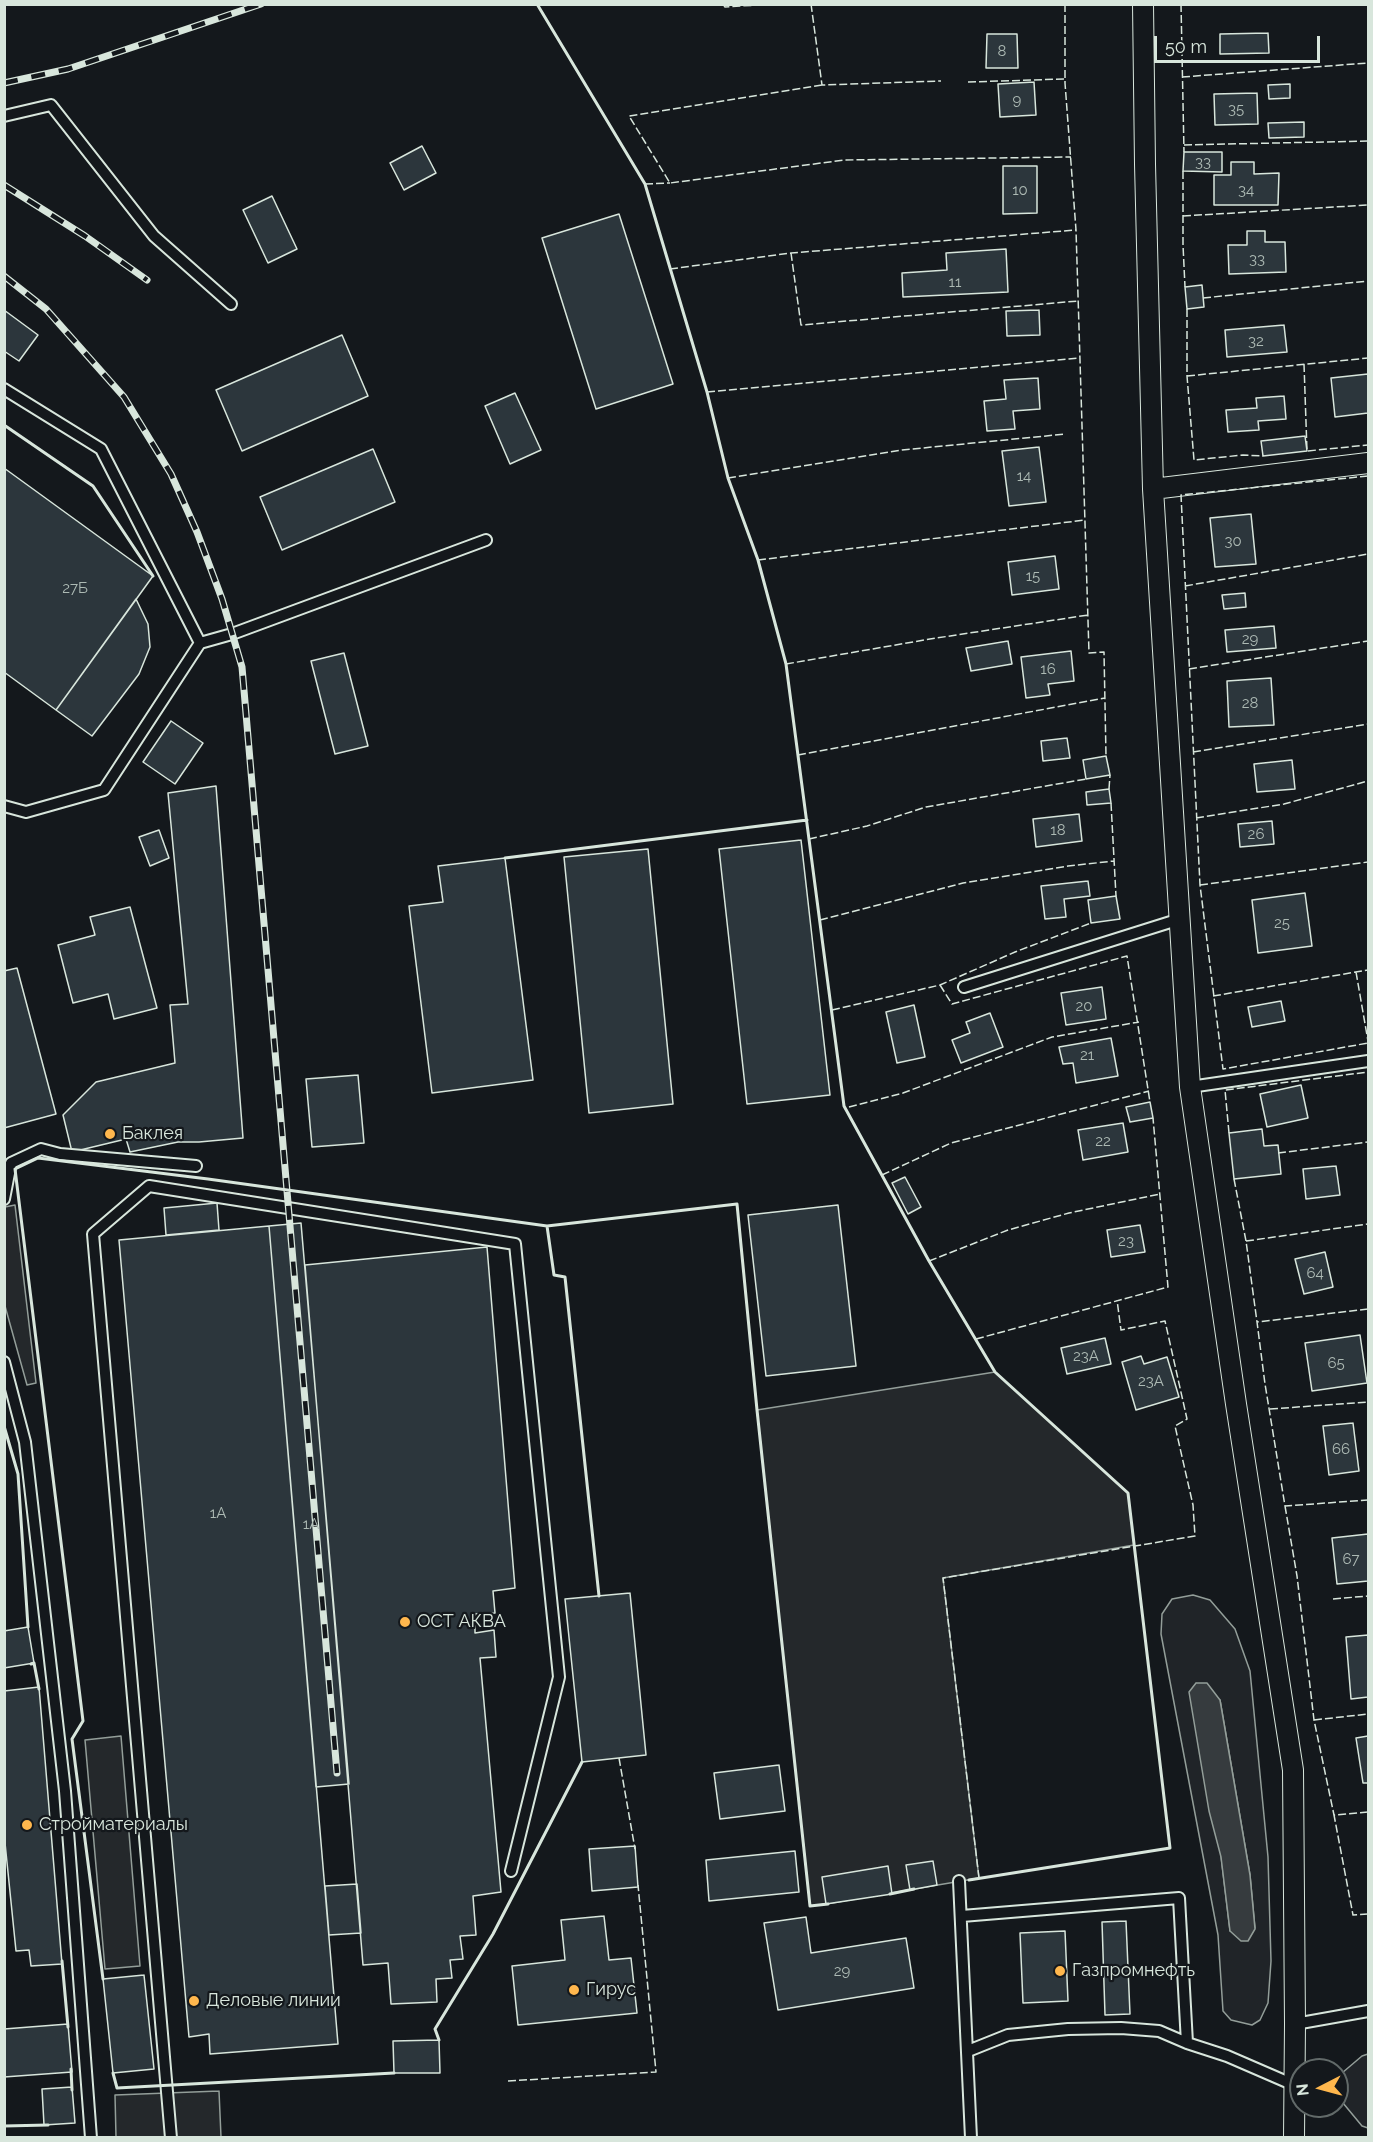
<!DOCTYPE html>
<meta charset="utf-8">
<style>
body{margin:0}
#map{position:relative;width:1373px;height:2142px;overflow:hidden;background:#14181c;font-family:Raleway,sans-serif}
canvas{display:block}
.frame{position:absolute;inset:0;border:6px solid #d8e6dc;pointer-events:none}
.north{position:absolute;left:1289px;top:2058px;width:60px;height:60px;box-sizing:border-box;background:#14181c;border:2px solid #626a69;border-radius:50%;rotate:264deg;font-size:16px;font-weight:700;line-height:24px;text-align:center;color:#d8e6dc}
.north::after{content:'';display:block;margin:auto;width:21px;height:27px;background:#ffb74d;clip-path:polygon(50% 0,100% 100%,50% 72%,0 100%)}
.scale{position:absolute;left:1154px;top:36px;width:166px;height:27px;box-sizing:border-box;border:3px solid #d8e6dc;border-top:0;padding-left:8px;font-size:18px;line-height:21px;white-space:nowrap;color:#d8e6dc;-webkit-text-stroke:4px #14181c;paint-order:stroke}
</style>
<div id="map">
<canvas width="1373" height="2142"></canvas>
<div class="frame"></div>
<div class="north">N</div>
<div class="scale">50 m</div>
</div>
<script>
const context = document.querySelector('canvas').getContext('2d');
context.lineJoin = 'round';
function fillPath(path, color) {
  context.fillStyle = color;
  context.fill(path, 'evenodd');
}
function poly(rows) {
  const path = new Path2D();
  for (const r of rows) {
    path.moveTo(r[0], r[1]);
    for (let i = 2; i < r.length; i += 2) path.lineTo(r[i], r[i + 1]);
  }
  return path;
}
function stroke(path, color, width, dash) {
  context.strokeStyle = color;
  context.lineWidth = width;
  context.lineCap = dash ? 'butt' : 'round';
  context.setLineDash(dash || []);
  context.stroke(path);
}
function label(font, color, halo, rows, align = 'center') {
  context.font = font + ' Raleway,sans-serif';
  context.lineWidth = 4.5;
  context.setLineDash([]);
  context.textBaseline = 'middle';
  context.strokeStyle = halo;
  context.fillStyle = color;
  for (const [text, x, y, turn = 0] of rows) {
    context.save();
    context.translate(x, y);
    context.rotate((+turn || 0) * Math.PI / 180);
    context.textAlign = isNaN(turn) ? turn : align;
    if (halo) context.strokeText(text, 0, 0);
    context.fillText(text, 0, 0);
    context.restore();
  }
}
const green = poly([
 [1193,1595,1210,1600,1235,1629,1250,1671,1268,1857,1271,1961,1268,2003,1260,2020,1252,2025,1231,2020,1223,2011,1218,1935,1161,1634,1162,1614,1172,1599,1193,1595],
 [1220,1700,1250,1875,1255,1928,1230,1931,1221,1856,1220,1700],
 [1368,2054,1368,2128,1362,2126,1343,2103,1342,2073,1362,2056,1368,2054]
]);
const parking = poly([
 [15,1205,36,1383,27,1385,5,1306,5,1207,15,1205],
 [995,1372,1128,1493,1134,1545,943,1578,979,1878,826,1904,810,1906,757,1410,995,1372],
 [121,1736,140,1966,105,1969,85,1740,121,1736],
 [219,2091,221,2137,116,2137,115,2095,219,2091]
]);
const water = poly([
 [1196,1683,1207,1683,1220,1700,1250,1875,1255,1929,1248,1941,1241,1941,1230,1931,1221,1857,1209,1811,1189,1692,1196,1683]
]);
const building = poly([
 [1268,33,1269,53,1220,54,1220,34,1268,33],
 [987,34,1017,34,1018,68,986,68,987,34],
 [1034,82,1036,115,1000,117,998,84,1034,82],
 [1290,84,1290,98,1269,99,1268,85,1290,84],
 [1257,93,1258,124,1215,125,1214,94,1257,93],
 [1304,122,1304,137,1269,138,1268,123,1304,122],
 [422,146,436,173,404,190,390,163,422,146],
 [1184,152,1222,152,1222,172,1183,171,1184,152],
 [1231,162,1254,162,1254,174,1279,173,1278,205,1214,205,1214,175,1231,175,1231,162],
 [1003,166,1037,166,1037,213,1003,214,1003,166],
 [272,196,297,249,268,263,243,210,272,196],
 [619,214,673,384,596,409,542,238,619,214],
 [1247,231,1265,231,1265,242,1285,242,1286,272,1229,274,1228,245,1247,245,1247,231],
 [1006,249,1008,292,903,297,902,273,947,270,946,253,1006,249],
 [1202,285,1204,307,1187,309,1185,287,1202,285],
 [4,310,38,335,19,361,4,351,4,310],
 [1039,310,1040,335,1007,336,1006,311,1039,310],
 [1284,325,1287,352,1227,357,1225,330,1284,325],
 [342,335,368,396,242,451,216,390,342,335],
 [1368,374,1368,413,1335,417,1331,378,1368,374],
 [1038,378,1040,409,1013,411,1015,429,987,431,984,401,1006,399,1004,380,1038,378],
 [515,393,541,450,510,464,485,406,515,393],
 [1284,396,1286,419,1258,421,1259,430,1228,432,1226,410,1257,408,1256,398,1284,396],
 [1305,436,1307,451,1263,456,1261,441,1305,436],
 [1039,447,1046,502,1009,506,1002,451,1039,447],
 [373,449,395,502,282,550,260,497,373,449],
 [4,468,153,576,56,710,4,672,4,468],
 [1251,514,1256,564,1215,567,1210,518,1251,514],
 [1055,556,1059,589,1012,595,1008,562,1055,556],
 [1245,593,1246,607,1224,609,1222,595,1245,593],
 [136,599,148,624,150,647,139,674,92,736,56,710,136,599],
 [1274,626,1276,648,1227,652,1225,630,1274,626],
 [1008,641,1012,664,971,671,966,648,1008,641],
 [1071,651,1074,681,1048,684,1050,695,1026,698,1021,657,1071,651],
 [344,653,368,746,335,754,311,661,344,653],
 [1271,678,1274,725,1229,727,1227,681,1271,678],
 [171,721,203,743,175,784,143,762,171,721],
 [1067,738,1070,758,1043,761,1041,741,1067,738],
 [1106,756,1110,775,1086,779,1083,760,1106,756],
 [1292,760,1295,789,1257,792,1254,764,1292,760],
 [216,786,243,1138,199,1142,178,1142,130,1152,126,1139,72,1152,63,1115,96,1082,175,1063,170,1005,188,1004,168,793,216,786],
 [1109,789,1111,803,1087,805,1086,792,1109,789],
 [1079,814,1082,841,1036,847,1033,819,1079,814],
 [1272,821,1274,844,1240,847,1238,824,1272,821],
 [159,830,169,858,150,866,139,837,159,830],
 [801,840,830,1095,747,1104,719,849,801,840],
 [648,849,673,1104,589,1113,564,857,648,849],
 [505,858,533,1080,432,1093,409,906,443,902,438,866,505,858],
 [1088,881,1090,896,1064,899,1066,917,1045,919,1041,886,1088,881],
 [1305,893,1312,946,1258,953,1252,900,1305,893],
 [1116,896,1120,919,1091,923,1088,900,1116,896],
 [130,907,157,1008,114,1019,108,994,73,1003,58,945,95,935,90,917,130,907],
 [17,968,56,1114,4,1128,4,971,17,968],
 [1102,987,1106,1019,1066,1025,1061,993,1102,987],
 [1281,1001,1285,1021,1252,1027,1248,1007,1281,1001],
 [914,1005,925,1057,897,1063,886,1012,914,1005],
 [990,1013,1003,1047,961,1063,952,1040,970,1033,966,1022,990,1013],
 [1111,1038,1118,1076,1076,1083,1073,1063,1063,1064,1059,1047,1111,1038],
 [358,1075,364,1143,312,1147,306,1079,358,1075],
 [1301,1085,1308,1118,1267,1127,1260,1094,1301,1085],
 [1150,1102,1153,1118,1130,1122,1126,1107,1150,1102],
 [1123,1123,1128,1152,1083,1160,1078,1130,1123,1123],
 [1262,1129,1264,1146,1278,1145,1281,1174,1234,1179,1229,1133,1262,1129],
 [1336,1166,1340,1195,1306,1199,1303,1169,1336,1166],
 [905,1177,921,1207,908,1214,892,1183,905,1177],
 [217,1203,219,1230,166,1235,164,1208,217,1203],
 [838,1205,856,1366,766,1376,748,1215,838,1205],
 [301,1223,349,1784,316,1787,269,1226,301,1223],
 [1140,1225,1145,1252,1111,1257,1107,1230,1140,1225],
 [269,1226,338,2044,210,2054,209,2034,189,2037,119,1240,269,1226],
 [487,1247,515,1588,493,1591,495,1613,475,1614,475,1633,494,1630,496,1657,480,1658,501,1892,473,1896,476,1935,460,1936,463,1959,450,1960,452,1978,436,1979,437,2002,391,2004,388,1963,363,1965,305,1265,487,1247],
 [1325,1252,1333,1287,1304,1294,1295,1259,1325,1252],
 [1360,1335,1367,1383,1312,1391,1305,1343,1360,1335],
 [1105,1338,1111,1364,1067,1374,1061,1348,1105,1338],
 [1141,1356,1144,1364,1167,1357,1179,1397,1136,1410,1122,1362,1141,1356],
 [1353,1423,1359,1471,1329,1475,1323,1426,1353,1423],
 [1368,1534,1368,1581,1337,1584,1332,1538,1368,1534],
 [630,1593,646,1755,582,1762,565,1599,630,1593],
 [28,1627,34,1663,4,1668,4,1631,28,1627],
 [1368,1635,1368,1697,1351,1699,1346,1637,1368,1635],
 [39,1687,62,1964,31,1966,29,1950,16,1951,4,1833,4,1691,39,1687],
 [1368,1736,1368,1783,1363,1783,1356,1738,1368,1736],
 [779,1765,785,1811,720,1819,714,1773,779,1765],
 [635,1846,638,1887,592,1891,589,1849,635,1846],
 [795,1851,799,1892,709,1901,706,1860,795,1851],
 [933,1861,937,1885,910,1890,906,1865,933,1861],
 [888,1866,892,1894,826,1904,822,1877,888,1866],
 [357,1884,361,1933,329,1935,325,1886,357,1884],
 [604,1916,609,1960,631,1958,637,2013,518,2025,512,1966,565,1960,561,1920,604,1916],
 [806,1917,811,1953,906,1938,914,1988,778,2010,764,1923,806,1917],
 [1126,1921,1130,2014,1105,2015,1102,1922,1126,1921],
 [1065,1931,1068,2001,1023,2003,1020,1933,1065,1931],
 [144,1975,154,2069,113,2073,103,1979,144,1975],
 [68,2024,72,2072,4,2077,4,2029,68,2024],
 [439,2040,440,2073,394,2073,393,2041,439,2040],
 [72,2087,75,2123,44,2125,42,2089,72,2087]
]);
const lane = poly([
 [4,116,51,105,154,236,231,304],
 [4,389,101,449,200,643,104,790,26,812,4,806],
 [200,643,232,634,486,540],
 [964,987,1180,919],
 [1190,1087,1368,1061],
 [4,1199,11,1163,41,1149,60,1154,196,1166],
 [4,1362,25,1442,65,1791,91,2138],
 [959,1881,971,2138],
 [962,1916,1179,1898,1187,2043],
 [1295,2024,1368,2011],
 [968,2051,1008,2035,1068,2029,1121,2028,1159,2031,1187,2043,1227,2056,1294,2085],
 [171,2138,93,1234,149,1186,515,1244,559,1677,511,1871]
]);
const street = poly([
 [1143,4,1145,164,1153,489,1190,1087,1236,1404,1293,1770,1295,2024,1294,2138],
 [1153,489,1368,463]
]);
const rail = poly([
 [4,83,68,69,261,4],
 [4,185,85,236,147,280],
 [4,276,46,309,124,397,171,474,197,532,222,599,242,667,337,1773]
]);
const fence = poly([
 [723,4,725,7,774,4],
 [811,4,822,85,941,81],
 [1065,4,1065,83,1076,230,1089,653,1104,652,1106,756],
 [1181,4,1184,152],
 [1182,77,1368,63],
 [968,82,1064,79],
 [822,85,629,116,670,183,844,160,1071,157],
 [1184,145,1368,141],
 [1183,171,1183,245,1185,287],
 [645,184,670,183],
 [1183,216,1368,205],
 [791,253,801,325,1078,301],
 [670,269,791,253,1076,230],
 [1203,298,1368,281],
 [1187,309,1187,376,1194,460,1243,455,1263,456],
 [1304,364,1307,451,1368,445],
 [1187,376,1368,358],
 [707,392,1080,358],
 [1368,476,1181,495,1200,885,1223,1069,1368,1043],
 [728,478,902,450,1066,434],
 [758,560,1085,520],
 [1185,586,1368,554],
 [786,664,930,639,1088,615],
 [1189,669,1368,641],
 [1193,752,1368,724],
 [798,755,1105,698],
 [1109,789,1110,775],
 [1111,803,1116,896],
 [1196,818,1284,804,1368,781],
 [809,839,867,826,926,807,1086,779],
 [1200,885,1368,862],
 [820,920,963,883,1068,866,1114,861],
 [1356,972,1368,1041],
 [940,985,952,1004,1127,956,1150,1102],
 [1213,996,1368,970],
 [832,1010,940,985,1015,952,1091,923],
 [849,1107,903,1093,1052,1037,1139,1022],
 [1229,1133,1225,1090,1368,1072],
 [1278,1153,1368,1142],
 [882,1175,951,1143,1149,1091],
 [1234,1179,1246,1241,1257,1322],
 [737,1204,757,1410,810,1906],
 [1246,1241,1368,1224],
 [929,1261,1008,1230,1069,1213,1160,1194],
 [1368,1309,1257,1322,1265,1384,1285,1506,1368,1500],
 [976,1339,1168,1287,1153,1118],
 [1270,1409,1368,1402],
 [1285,1506,1297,1576,1314,1720,1334,1815],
 [1333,1599,1368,1596],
 [1314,1720,1368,1714],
 [619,1758,635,1849],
 [1368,1812,1334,1815,1353,1915,1368,1914],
 [979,1878,943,1578,1195,1536,1193,1505,1175,1426,1187,1419,1165,1321,1121,1330,1117,1300],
 [508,2081,656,2072,638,1885]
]);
const wall = poly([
 [537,4,645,184,707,392,728,478,758,560,786,664,844,1106,929,1261,995,1372,1128,1493,1170,1848,969,1880],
 [4,425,93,486,153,576],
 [505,858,807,820],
 [547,1226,737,1204,757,1410,810,1906,828,1904],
 [4,1426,18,1474,28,1627],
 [31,1664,34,1663,39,1689],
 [890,1894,914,1889],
 [62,1961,68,2027],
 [103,1979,72,1739,83,1721,15,1169,38,1158,208,1179,547,1226,554,1275,565,1277,599,1596],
 [439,2040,435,2029,493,1934,582,1762],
 [71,2069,72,2090],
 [113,2073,117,2088,394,2073],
 [4,2126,48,2125]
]);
const markers = [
 [110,1134,6,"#ffb74d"],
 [405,1622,6,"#ffb74d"],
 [27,1825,6,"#ffb74d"],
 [1060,1971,6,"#ffb74d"],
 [574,1990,6,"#ffb74d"],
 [194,2001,6,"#ffb74d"]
];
const numberNames = [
 ["8",1002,51],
 ["9",1017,100],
 ["35",1236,109],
 ["33",1203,162],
 ["10",1020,190],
 ["34",1246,190],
 ["33",1257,259],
 ["11",955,282],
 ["32",1256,341],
 ["14",1024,476],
 ["30",1233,541],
 ["15",1033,576],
 ["27Б",75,588],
 ["29",1250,639],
 ["16",1048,669],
 ["28",1250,703],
 ["18",1058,830],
 ["26",1256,834],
 ["25",1282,923],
 ["20",1084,1006],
 ["21",1087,1055],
 ["22",1103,1141],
 ["23",1126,1241],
 ["64",1315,1273],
 ["23А",1086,1356],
 ["65",1336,1363],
 ["23А",1151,1381],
 ["66",1341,1449],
 ["1А",218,1513],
 ["1А",311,1524],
 ["67",1351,1559],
 ["29",842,1971]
];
const poiNames = [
 ["Баклея",122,1134],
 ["ОСТ АКВА",417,1622],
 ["Стройматериалы",39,1825],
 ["Газпромнефть",1072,1971],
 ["Гирус",586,1990],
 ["Деловые линии",206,2001]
];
fillPath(green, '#202428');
stroke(green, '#939e99', 1.5);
fillPath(parking, '#24282b');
stroke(parking, '#939e99', 1.5);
fillPath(water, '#363b3e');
stroke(water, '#939e99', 1.5);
fillPath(building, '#2c363c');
stroke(building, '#d8e6dc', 1.5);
stroke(lane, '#d8e6dc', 14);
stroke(street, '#d8e6dc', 22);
stroke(lane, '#14181c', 10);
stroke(street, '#14181c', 20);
stroke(rail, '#d8e6dc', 7);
stroke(rail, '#14181c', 4.5, [14]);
stroke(fence, '#d8e6dc', 1.5, [8, 3]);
stroke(wall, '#d8e6dc', 3);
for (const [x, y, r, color] of markers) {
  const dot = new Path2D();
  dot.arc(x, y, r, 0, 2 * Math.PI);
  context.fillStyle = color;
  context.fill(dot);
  stroke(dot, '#14181c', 2);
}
label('15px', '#adbab4', null, numberNames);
label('18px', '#d8e6dc', '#14181c', poiNames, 'left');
</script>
